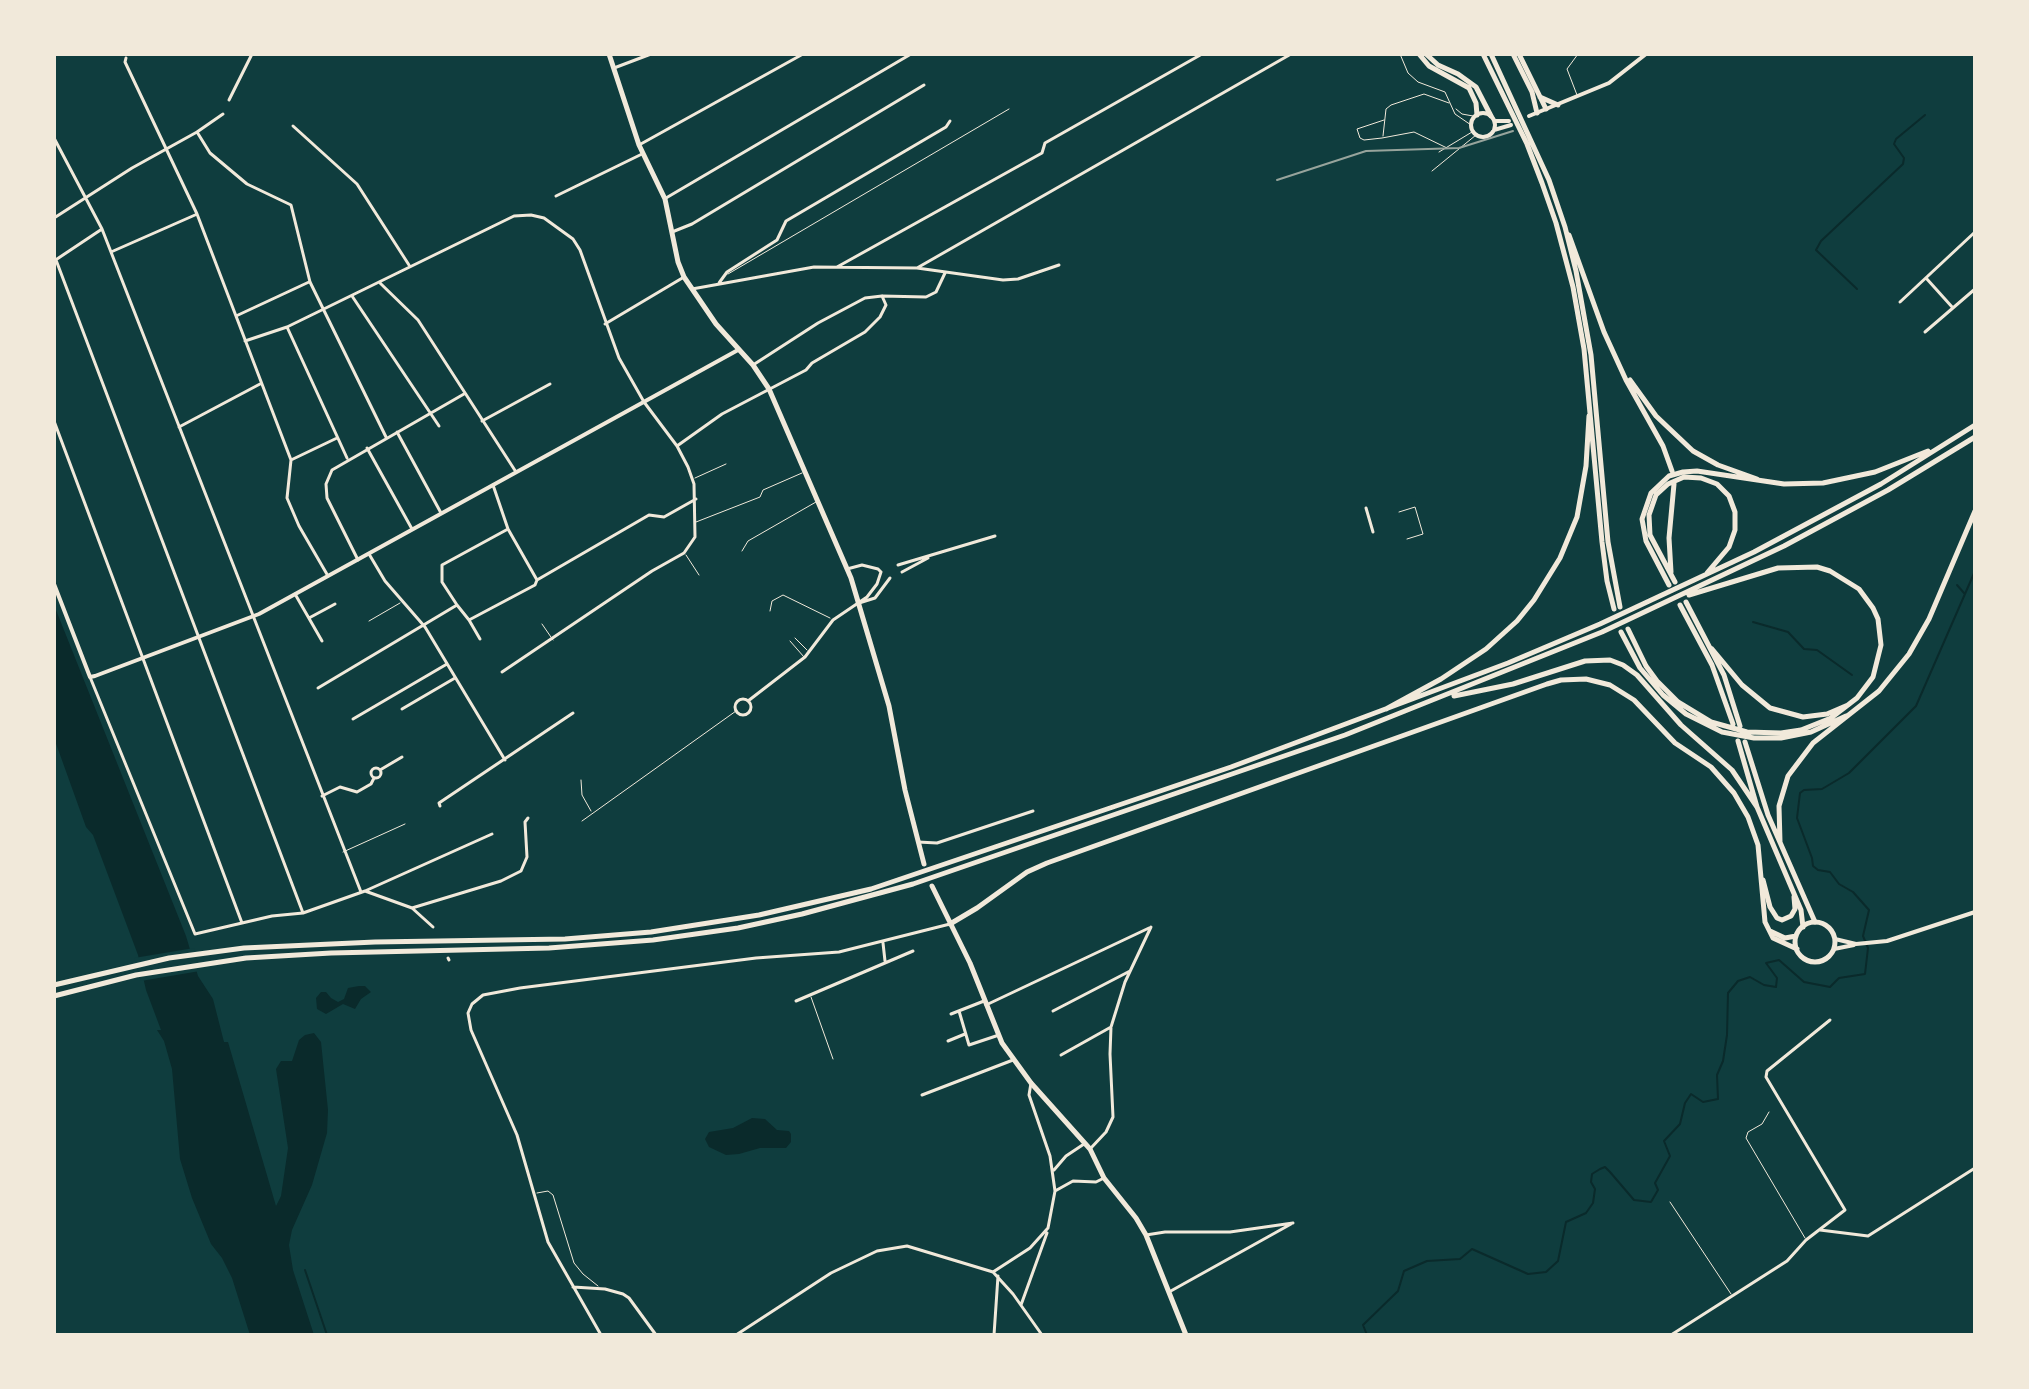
<!DOCTYPE html>
<style>
body{margin:0}
#map{position:relative;width:2029px;height:1389px;overflow:hidden;background:#0f3d3e;font-family:"Roboto Condensed",sans-serif}
canvas{display:block}
.frame{position:absolute;inset:0;border:56px solid #f1e9da;pointer-events:none}
</style>
<div id="map">
<canvas width="2029" height="1389"></canvas>
<div class="frame"></div>
</div>
<script>
const context = document.querySelector('canvas').getContext('2d');
context.lineJoin = 'round';
function fillPath(path, color) {
  context.fillStyle = color;
  context.fill(path, 'evenodd');
}
function poly(rows) {
  const path = new Path2D();
  for (const r of rows) {
    if (r.length === 3) {
      path.moveTo(r[0] + r[2], r[1]);
      path.arc(r[0], r[1], r[2], 0, 2 * Math.PI);
      continue;
    }
    path.moveTo(r[0], r[1]);
    for (let i = 2; i < r.length; i += 2) path.lineTo(r[i], r[i + 1]);
  }
  return path;
}
function stroke(path, color, width, dash) {
  context.strokeStyle = color;
  context.lineWidth = width;
  context.lineCap = dash ? 'butt' : 'round';
  context.setLineDash(dash || []);
  context.stroke(path);
}
const water = poly([
 [54,605,186,936,198,976,213,999,224,1042,228,1042,276,1206,281,1196,288,1148,276,1069,281,1061,292,1061,299,1040,305,1035,314,1033,321,1042,328,1110,327,1133,312,1185,292,1230,289,1245,293,1270,314,1335,250,1335,232,1278,222,1258,211,1244,192,1198,180,1159,172,1069,164,1041,157,1030,161,1030,146,990,138,955,93,835,86,827,54,738],
 [359,986,365,986,371,992,361,999,355,1009,343,1004,326,1014,317,1009,316,998,321,992,326,992,331,998,338,1002,344,999,348,988],
 [752,1118,765,1119,777,1130,789,1131,791,1134,791,1142,786,1148,760,1148,739,1154,726,1155,709,1147,705,1139,709,1132,733,1128]
]);
const pier = poly([
 [194,948,200,971,141,981,134,958]
]);
const stream = poly([
 [1857,289,1816,250,1821,241,1903,164,1904,158,1894,144,1896,139,1925,115],
 [1957,585,1964,593],
 [1753,622,1788,632,1804,649,1817,650,1852,675],
 [305,1270,327,1335],
 [1367,1335,1363,1325,1398,1291,1404,1271,1427,1261,1460,1259,1472,1249,1528,1274,1546,1272,1558,1261,1566,1222,1586,1213,1593,1203,1595,1189,1591,1182,1592,1174,1600,1169,1605,1167,1610,1172,1634,1200,1651,1202,1658,1190,1655,1183,1670,1156,1664,1141,1680,1124,1685,1103,1691,1094,1703,1102,1718,1099,1717,1075,1723,1061,1727,1035,1728,993,1738,981,1750,977,1764,985,1776,987,1777,978,1766,963,1779,960,1804,982,1830,987,1839,978,1865,974,1868,948,1863,936,1869,910,1853,892,1839,884,1830,872,1818,870,1813,866,1812,858,1797,818,1800,793,1804,790,1822,789,1849,773,1916,706,1975,571]
]);
const service = poly([
 [1400,54,1408,73,1418,82,1445,92,1455,114,1471,125],
 [1577,95,1567,69,1578,54],
 [1456,109,1462,114,1473,116],
 [1384,120,1357,129,1360,138,1364,140,1382,138,1414,132,1447,148],
 [1383,136,1386,109,1391,105,1424,94,1449,103],
 [1439,152,1472,132],
 [1432,171,1476,135],
 [728,274,1009,109],
 [695,478,726,464],
 [1399,512,1415,507,1423,534,1407,539],
 [696,522,760,497,763,490,802,473],
 [742,551,748,541,816,502],
 [686,555,699,575],
 [770,611,772,601,783,595,830,618],
 [369,621,400,603],
 [542,624,553,640],
 [795,638,807,650],
 [790,641,804,657],
 [581,780,582,795,591,811],
 [582,821,736,711],
 [343,852,405,824],
 [811,997,833,1059],
 [1769,1112,1762,1124,1748,1132,1746,1138,1805,1238],
 [537,1193,548,1191,553,1195,574,1263,583,1274,598,1286],
 [1670,1202,1731,1294]
]);
const minor = poly([
 [126,58,125,62,197,214,291,460,287,498,299,526,328,576],
 [614,68,651,54],
 [229,100,252,54],
 [223,114,197,132,210,153,247,184,291,205,310,282,386,437],
 [293,126,357,184,409,265],
 [54,138,102,229,361,892],
 [639,145,803,54],
 [556,196,642,154],
 [666,198,911,54],
 [54,218,132,168,197,132],
 [672,232,692,224,924,85],
 [111,252,195,215],
 [56,260,303,913],
 [54,261,102,229],
 [837,267,1042,153,1045,143,1202,54],
 [917,268,1291,54],
 [1926,278,1953,308],
 [380,283,418,320,516,472],
 [719,283,727,272,777,240,786,221,946,127,950,121],
 [692,289,814,267,917,268,1003,280,1018,279,1059,265],
 [352,296,439,426],
 [1900,302,1975,232],
 [236,316,309,282],
 [605,324,684,277],
 [287,327,347,458],
 [1925,332,1975,289],
 [245,341,287,327,514,216,531,215,544,218,573,239,580,250,619,358,644,402,677,446,688,467,694,484,695,537,684,553,652,571,502,672],
 [753,365,818,323,865,298,882,296,926,297,936,292,945,273],
 [54,421,242,923],
 [482,421,550,384],
 [179,427,260,384],
 [397,432,441,513],
 [677,446,722,414,806,370,812,363,865,332,880,317,886,305,882,296],
 [367,448,412,529],
 [291,460,337,438],
 [493,485,508,529,537,580,649,515,664,517,696,499],
 [1366,508,1373,532],
 [369,554,385,581,425,627,505,760],
 [358,560,327,498,326,484,332,470,464,394],
 [898,565,995,536],
 [847,569,862,565,878,569,881,572],
 [902,572,928,558],
 [295,594,322,641],
 [859,603,875,598,890,578],
 [457,605,442,582,442,565,508,529],
 [309,618,335,604],
 [469,620,480,639],
 [90,677,195,934,272,916,303,913,365,891,412,908,433,927],
 [318,688,457,605,469,620,535,585,537,580],
 [743,707,8],
 [748,701,805,657,833,620,867,597,877,584,881,572],
 [402,709,455,678],
 [353,719,447,664],
 [376,773,5],
 [380,770,402,757],
 [322,796,340,787,357,792,371,784,374,778],
 [440,806,439,803,573,713],
 [918,842,937,843,1033,811],
 [365,891,492,834],
 [412,908,501,881,521,871,527,857,525,822,528,818],
 [883,943,885,961],
 [448,958,449,960],
 [796,1001,913,951],
 [986,1005,1149,928],
 [959,1011,969,1045,999,1035],
 [1053,1011,1130,971],
 [951,1014,984,1001],
 [948,1041,965,1034],
 [1061,1055,1111,1027],
 [922,1095,1013,1060],
 [1090,1149,1106,1132,1113,1117,1110,1054,1111,1027,1125,982,1151,927],
 [1054,1170,1066,1156,1084,1144],
 [1055,1191,1073,1181,1096,1182,1104,1178],
 [1820,1230,1868,1236,1975,1168],
 [1146,1235,1165,1232,1230,1232,1293,1223],
 [993,1272,1013,1294,1042,1335],
 [573,1287,605,1289,623,1294,629,1298,656,1335],
 [1169,1292,1291,1224],
 [1021,1305,1047,1233],
 [601,1335,548,1242,517,1135,471,1030,468,1013,472,1004,483,995,520,988,756,958,839,952,950,924],
 [736,1335,831,1273,877,1251,907,1246,993,1272,1030,1248,1048,1228,1055,1191,1050,1156,1029,1095,1031,1083],
 [994,1335,998,1276],
 [1671,1335,1787,1261,1806,1240,1845,1210,1766,1077,1767,1071,1830,1020]
]);
const tertiary = poly([
 [54,584,90,677,95,676,259,614,738,350]
]);
const secondary = poly([
 [1483,125,12],
 [1529,116,1609,83,1646,54],
 [1494,121,1509,121],
 [1494,130,1511,125],
 [1835,939,1856,944,1887,941,1975,912],
 [1834,949,1854,945]
]);
const primary = poly([
 [609,54,639,145,665,199,678,262,684,277,716,324,753,365,769,389,851,578,889,706,905,790,924,864],
 [932,886,970,963,1002,1043,1031,1083,1090,1149,1104,1178,1136,1218,1146,1235,1186,1335],
 [1815,942,20],
 [950,924,977,908,1027,872,1047,863,1547,684,1561,680,1586,679,1610,685,1634,700,1675,743,1711,767,1734,793,1748,817,1758,845,1765,922,1773,938,1797,949],
 [1770,931,1785,938,1796,936]
]);
const motorway = poly([
 [1419,54,1429,66,1469,88,1476,103,1477,115],
 [1426,54,1438,65,1458,74,1476,87,1491,116],
 [1483,54,1527,144,1542,183,1556,223,1573,287,1584,349,1602,542,1607,581,1614,609],
 [1491,54,1549,180,1565,227,1576,271,1591,355,1608,542,1620,607],
 [1513,54,1532,92,1537,113],
 [1519,54,1546,109],
 [1540,97,1558,105],
 [1569,235,1604,332,1626,380,1663,446,1672,471],
 [1630,380,1656,416,1693,451,1718,465,1757,479],
 [1671,572,1669,538,1674,484],
 [1675,582,1650,535,1649,515,1656,495,1668,484,1684,477,1701,478,1717,484,1729,496,1735,512,1735,530,1729,547,1707,573],
 [1669,585,1646,541,1642,519,1651,493,1669,476,1683,472,1697,471,1784,484,1823,483,1875,472,1928,451],
 [1686,602,1724,675,1740,726],
 [1680,605,1712,665,1733,724],
 [1628,629,1646,666,1657,681,1678,702,1711,722,1747,732,1781,733,1801,730,1831,718,1857,698,1873,677,1881,645,1878,619,1873,608,1859,589,1830,571,1817,567,1778,568,1689,595],
 [1621,632,1640,668,1663,695,1686,714,1722,732,1754,738,1781,738,1811,732,1846,716],
 [1712,649,1742,685,1770,708,1803,717,1827,714,1848,705],
 [1454,696,1513,684,1585,661,1610,660,1623,665,1637,675,1681,725,1732,770,1757,807],
 [1386,709,1441,679,1486,649,1517,621,1534,600,1560,558,1577,517,1586,466,1589,416],
 [1738,741,1757,807,1801,910,1803,927],
 [1745,742,1768,815,1815,922],
 [1780,842,1779,806,1788,776,1813,743,1879,691,1909,654,1929,619,1975,511],
 [1763,880,1770,907,1777,918,1782,920,1791,916,1795,909,1794,897],
 [54,985,169,958,244,948,375,942,565,939,651,932,759,915,871,889,1231,767,1508,663,1600,624,1754,552,1881,484,1975,425],
 [54,996,136,975,246,958,331,953,549,948,653,940,738,928,802,914,913,884,1345,735,1602,632,1784,546,1888,490,1975,437]
]);
const rail = poly([
 [1277,180,1366,151,1459,148,1513,131]
]);
fillPath(water, '#0a2a2b');
fillPath(pier, '#0f3d3e');
stroke(stream, '#0a2a2b', 2);
stroke(service, '#f1e9da', 1);
stroke(minor, '#f1e9da', 3);
stroke(tertiary, '#f1e9da', 4);
stroke(secondary, '#f1e9da', 4);
stroke(primary, '#f1e9da', 5);
stroke(motorway, '#f1e9da', 5);
stroke(rail, '#97a49c', 2);
</script>
